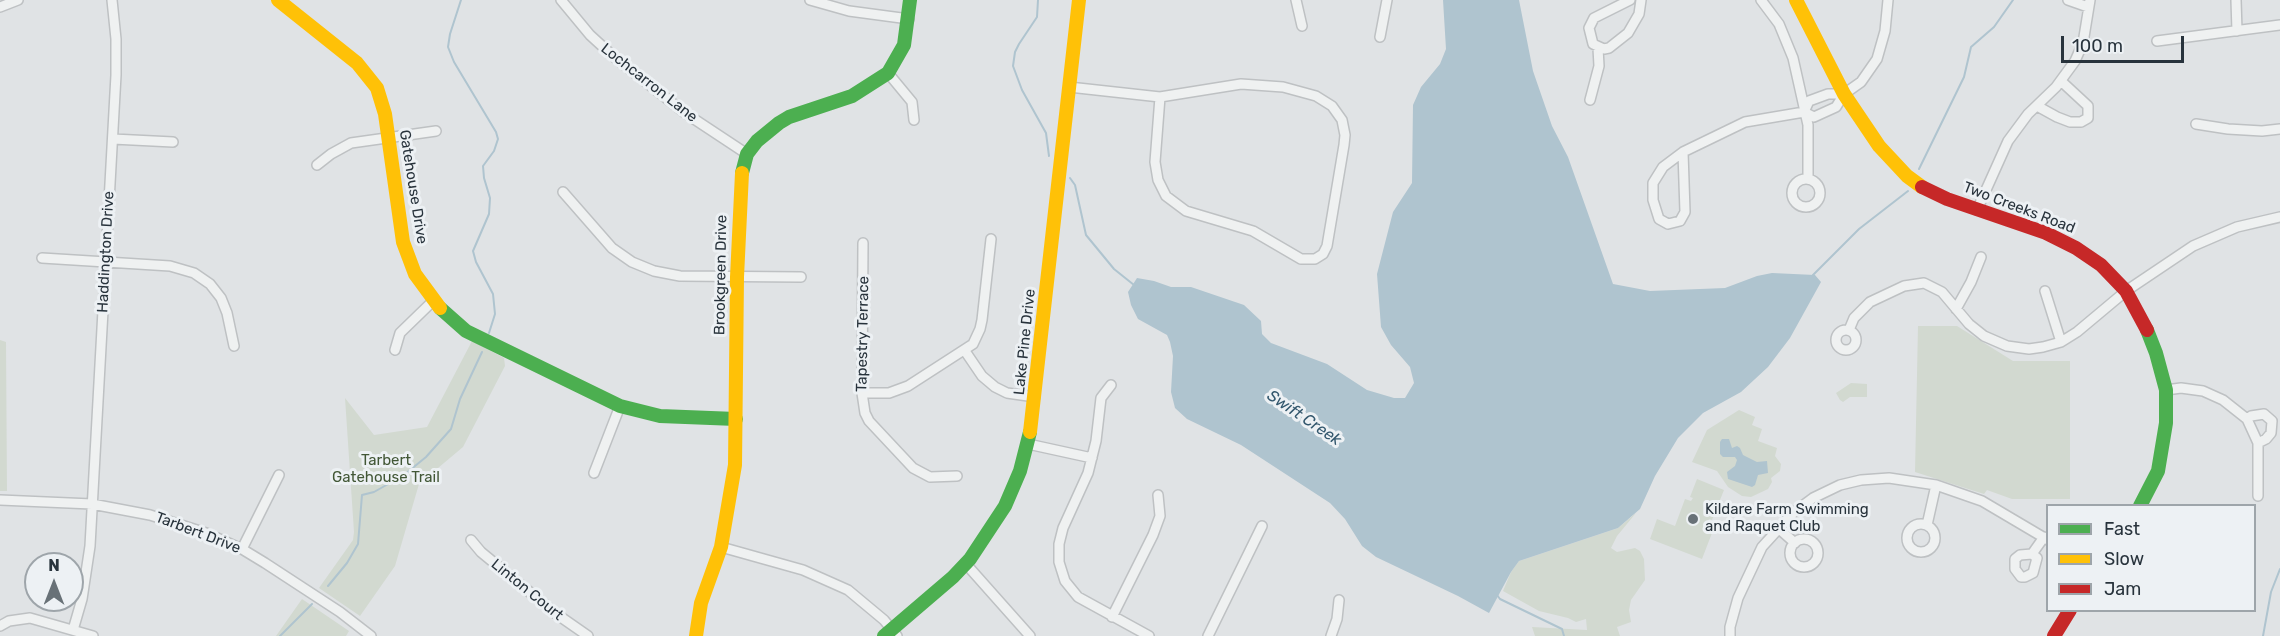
<!DOCTYPE html>
<style>
body{margin:0}
#map{position:relative;width:2280px;height:636px;overflow:hidden;background:#e0e3e5;font-family:Rubik,sans-serif}
canvas{display:block}
.legend{position:absolute;left:2046px;top:504px;width:210px;height:108px;box-sizing:border-box;background:#edf1f4;border:2px solid #9ea5aa;margin:0;padding:8px 10px;list-style:none;font-size:18px;color:#28333c}
.legend li{display:flex;align-items:center;gap:12px;height:30px}
.legend b{width:30px;border:2px solid #9ea5aa}
.north{position:absolute;left:24px;top:552px;width:60px;height:60px;box-sizing:border-box;background:#edf1f4;border:2px solid #9ea5aa;border-radius:50%;rotate:0deg;font-size:16px;font-weight:700;line-height:24px;text-align:center;color:#28333c}
.north::after{content:'';display:block;margin:auto;width:21px;height:27px;background:#687177;clip-path:polygon(50% 0,100% 100%,50% 72%,0 100%)}
.scale{position:absolute;left:2061px;top:36px;width:123px;height:27px;box-sizing:border-box;border:3px solid #28333c;border-top:0;padding-left:8px;font-size:18px;line-height:21px;white-space:nowrap;color:#28333c;-webkit-text-stroke:4px #edf1f4;paint-order:stroke}
</style>
<div id="map">
<canvas width="2280" height="636"></canvas>
<ul class="legend">
<li><b style="height:8px;background:#4caf50"></b>Fast</li>
<li><b style="height:8px;background:#ffc107"></b>Slow</li>
<li><b style="height:8px;background:#c62828"></b>Jam</li>
</ul>
<div class="north">N</div>
<div class="scale">100 m</div>
</div>
<script>
const context = document.querySelector('canvas').getContext('2d');
context.lineJoin = 'round';
function fillPath(path, color) {
  context.fillStyle = color;
  context.fill(path, 'evenodd');
}
function poly(rows) {
  const path = new Path2D();
  for (const r of rows) {
    if (r.length === 3) {
      path.moveTo(r[0] + r[2], r[1]);
      path.arc(r[0], r[1], r[2], 0, 2 * Math.PI);
      continue;
    }
    path.moveTo(r[0], r[1]);
    for (let i = 2; i < r.length; i += 2) path.lineTo(r[i], r[i + 1]);
  }
  return path;
}
function stroke(path, color, width, dash) {
  context.strokeStyle = color;
  context.lineWidth = width;
  context.lineCap = dash ? 'butt' : 'round';
  context.setLineDash(dash || []);
  context.stroke(path);
}
function label(font, color, halo, rows, align = 'center') {
  context.font = font + ' Rubik,sans-serif';
  context.lineWidth = 6;
  context.setLineDash([]);
  context.textBaseline = 'middle';
  context.strokeStyle = halo;
  context.fillStyle = color;
  for (const [text, x, y, turn = 0] of rows) {
    context.save();
    context.translate(x, y);
    context.rotate((+turn || 0) * Math.PI / 180);
    context.textAlign = isNaN(turn) ? turn : align;
    if (halo) context.strokeText(text, 0, 0);
    context.fillText(text, 0, 0);
    context.restore();
  }
}
const green = poly([
 [1918,326,1957,326,2013,361,2070,361,2070,499,2012,499,1987,490,1984,494,1915,472],
 [0,340,6,342,7,491,0,491],
 [472,341,504,358,505,366,463,447,419,484,395,566,360,616,319,588,353,540,354,532,345,398,374,435,427,427],
 [1851,383,1867,384,1867,397,1850,397,1843,402,1840,400,1836,393],
 [1739,410,1755,417,1752,425,1762,429,1758,441,1777,448,1775,456,1781,464,1780,471,1771,478,1772,482,1768,489,1751,497,1742,496,1728,487,1717,471,1692,462,1707,430],
 [1697,479,1724,490,1712,520,1709,519,1705,530,1712,533,1702,559,1650,539,1657,519,1675,526,1685,499,1691,501,1693,498,1690,497],
 [1636,513,1617,536,1611,548,1617,552,1635,548,1640,551,1644,559,1645,580,1631,600,1629,610,1631,622,1617,627,1620,636,1535,636,1532,627,1587,630,1586,619,1576,622,1568,618,1539,611,1503,591,1511,572,1519,561,1618,528],
 [302,599,349,631,346,636,276,636]
]);
const water = poly([
 [1443,0,1519,0,1533,71,1552,126,1568,157,1613,284,1650,291,1725,288,1757,276,1772,273,1815,275,1821,282,1790,338,1768,367,1741,392,1703,413,1678,438,1655,476,1640,509,1618,528,1519,561,1511,572,1489,613,1458,596,1376,557,1362,546,1345,519,1330,503,1241,445,1187,419,1175,408,1171,392,1173,356,1170,342,1167,335,1138,319,1131,305,1128,292,1137,278,1154,281,1171,287,1191,287,1244,305,1261,321,1262,334,1271,343,1327,364,1367,390,1394,398,1405,398,1414,383,1410,367,1391,345,1381,327,1377,274,1393,212,1412,183,1413,105,1421,87,1440,64,1446,49],
 [1722,439,1729,439,1732,448,1737,446,1740,448,1743,455,1757,462,1767,461,1768,473,1758,475,1755,485,1752,487,1728,479,1727,472,1735,466,1737,460,1735,457,1723,457,1720,454,1720,442]
]);
const stream = poly([
 [461,0,450,34,448,47,454,62,496,132,498,139,494,151,483,166,484,178,490,198,489,214,473,251,476,262,493,294,495,314,489,333],
 [1038,0,1037,17,1019,44,1015,52,1013,66,1022,90,1046,133,1049,156],
 [1919,169,1964,77,1971,47,1994,27,2013,0],
 [1070,178,1075,185,1086,235,1114,269,1134,285],
 [1813,275,1859,229,1908,191],
 [328,586,347,563,358,544,362,495,374,492,404,475,426,457,451,429,460,399,482,352],
 [1497,595,1500,599,1562,629,1564,636],
 [280,636,312,604],
 [2263,636,2271,592,2280,569]
]);
const street = poly([
 [561,0,590,35,613,56,685,113,747,154],
 [810,0,849,11,909,19],
 [1296,0,1302,26],
 [1630,0,1594,18,1589,28,1593,44,1604,49,1609,48,1628,33,1639,14,1641,0],
 [1761,0,1779,24,1793,58,1808,125,1808,179],
 [2068,0,2088,7],
 [2236,0,2237,31],
 [0,7,18,0],
 [1380,37,1387,0],
 [2157,41,2280,25],
 [888,73,912,102,914,120],
 [1241,84,1283,87,1316,96,1332,106,1342,120,1345,135,1344,145,1327,246,1323,254,1315,259,1301,259,1253,231,1186,211,1166,196,1158,180,1155,162,1160,97,1241,84],
 [1069,87,1160,97],
 [1590,100,1599,66,1598,48],
 [2037,106,2057,117,2070,122,2081,122,2088,118,2088,106,2061,81],
 [1804,112,1809,101,1828,94,1844,94],
 [2196,124,2228,129,2262,131,2280,129],
 [113,139,173,142],
 [1683,152,1685,212,1680,221,1668,224,1659,219,1653,200,1653,183,1663,167,1683,152,1745,122,1804,112,1814,117,1836,107,1844,94,1861,82,1877,59,1885,31,1888,0],
 [317,165,331,154,351,143,436,131],
 [1806,193,14],
 [563,192,612,248,632,262,654,271,680,276,801,277],
 [1977,210,2008,141,2028,114,2056,87,2075,61,2083,43,2090,0],
 [863,243,862,393,865,413,869,421,913,468,930,477,957,476],
 [42,258,170,266,194,273,210,284,221,298,227,313,234,346],
 [2045,291,2061,342],
 [1956,309,1971,282,1981,257],
 [1846,340,10],
 [1849,330,1854,318,1870,302,1904,286,1924,283,1942,292,1969,324,1984,336,2007,346,2029,349,2043,347,2061,342,2077,332,2126,291,2193,246,2237,227,2280,217],
 [395,350,400,333,433,301],
 [965,351,982,376,995,387,1007,393,1035,397],
 [1111,385,1101,398,1096,441,1088,473,1063,528,1059,544,1059,562,1065,581,1078,597,1149,636],
 [2166,390,2181,388,2203,391,2223,400,2247,419,2258,443,2258,496],
 [862,393,889,393,908,386,973,344,980,329,982,320,991,239],
 [2247,419,2251,416,2264,414,2272,421,2271,433,2266,439,2258,443],
 [1028,444,1092,458],
 [594,473,620,406],
 [0,500,92,504,150,515,206,533,242,549,265,563,340,612,371,636],
 [1921,538,14],
 [1927,525,1936,485],
 [1778,528,1795,543],
 [1804,553,14],
 [471,540,481,552,555,613,588,636],
 [721,547,803,570,848,590,884,620,897,636],
 [242,549,279,475],
 [2032,554,2020,555,2015,559,2015,569,2021,577,2025,577,2033,573,2037,558,2032,554,2044,537],
 [966,564,1030,636],
 [1112,617,1153,535,1160,516,1158,495],
 [0,626,9,621,30,618,93,636],
 [73,630,82,599,90,546,116,75,116,39,112,0],
 [1208,636,1262,526],
 [1331,636,1337,619,1339,600],
 [1730,636,1730,627,1738,598,1762,547,1794,512,1813,498,1840,485,1861,480,1889,478,1936,485,1982,501,2048,540]
]);
const fast = poly([
 [742,173,747,154,757,141,779,123,789,117,852,96,888,73,904,45,910,0],
 [440,308,466,331,620,406,660,416,736,419],
 [2140,506,2158,471,2166,423,2166,390,2156,353,2147,330],
 [884,636,953,577,970,559,1005,506,1020,471,1030,432]
]);
const slow = poly([
 [278,0,357,63,377,88,385,114,403,242,415,274,440,308],
 [1796,0,1844,94,1879,146,1907,176,1922,187],
 [1030,432,1079,0],
 [696,636,701,603,721,547,735,465,737,277,742,173]
]);
const jam = poly([
 [1922,187,1947,199,2046,233,2076,248,2101,265,2126,291,2147,330],
 [2054,636,2070,610]
]);
const markers = [
 [1693,519,6,"#687177"]
];
const streetNames = [
 ["Lochcarron Lane",649,83,38],
 ["Gatehouse Drive",413,187,81],
 ["Two Creeks Road",2019,208,21],
 ["Haddington Drive",106,252,-87],
 ["Brookgreen Drive",721,275,-89],
 ["Tapestry Terrace",863,334,-89],
 ["Lake Pine Drive",1025,342,-84],
 ["Tarbert Drive",198,533,21],
 ["Linton Court",527,590,39]
];
const parkNames = [
 ["Tarbert",386,461],
 ["Gatehouse Trail",386,478]
];
const poiNames = [
 ["Kildare Farm Swimming",1705,510],
 ["and Raquet Club",1705,527]
];
const waterNames = [
 ["Swift Creek",1304,418,34]
];
fillPath(green, '#d2d9d0');
fillPath(water, '#afc4cf');
stroke(stream, '#afc4cf', 2);
stroke(street, '#bec1c3', 12);
stroke(street, '#eff1f1', 9);
stroke(fast, '#4caf50', 14);
stroke(slow, '#ffc107', 14);
stroke(jam, '#c62828', 14);
for (const [x, y, r, color] of markers) {
  const dot = new Path2D();
  dot.arc(x, y, r, 0, 2 * Math.PI);
  context.fillStyle = color;
  context.fill(dot);
  stroke(dot, '#edf1f4', 2);
}
label('15px', '#28333c', '#edf1f4', streetNames);
label('15px', '#425736', '#edf1f4', parkNames);
label('15px', '#28333c', '#edf1f4', poiNames, 'left');
label('italic 16px', '#34586e', '#edf1f4', waterNames);
</script>
